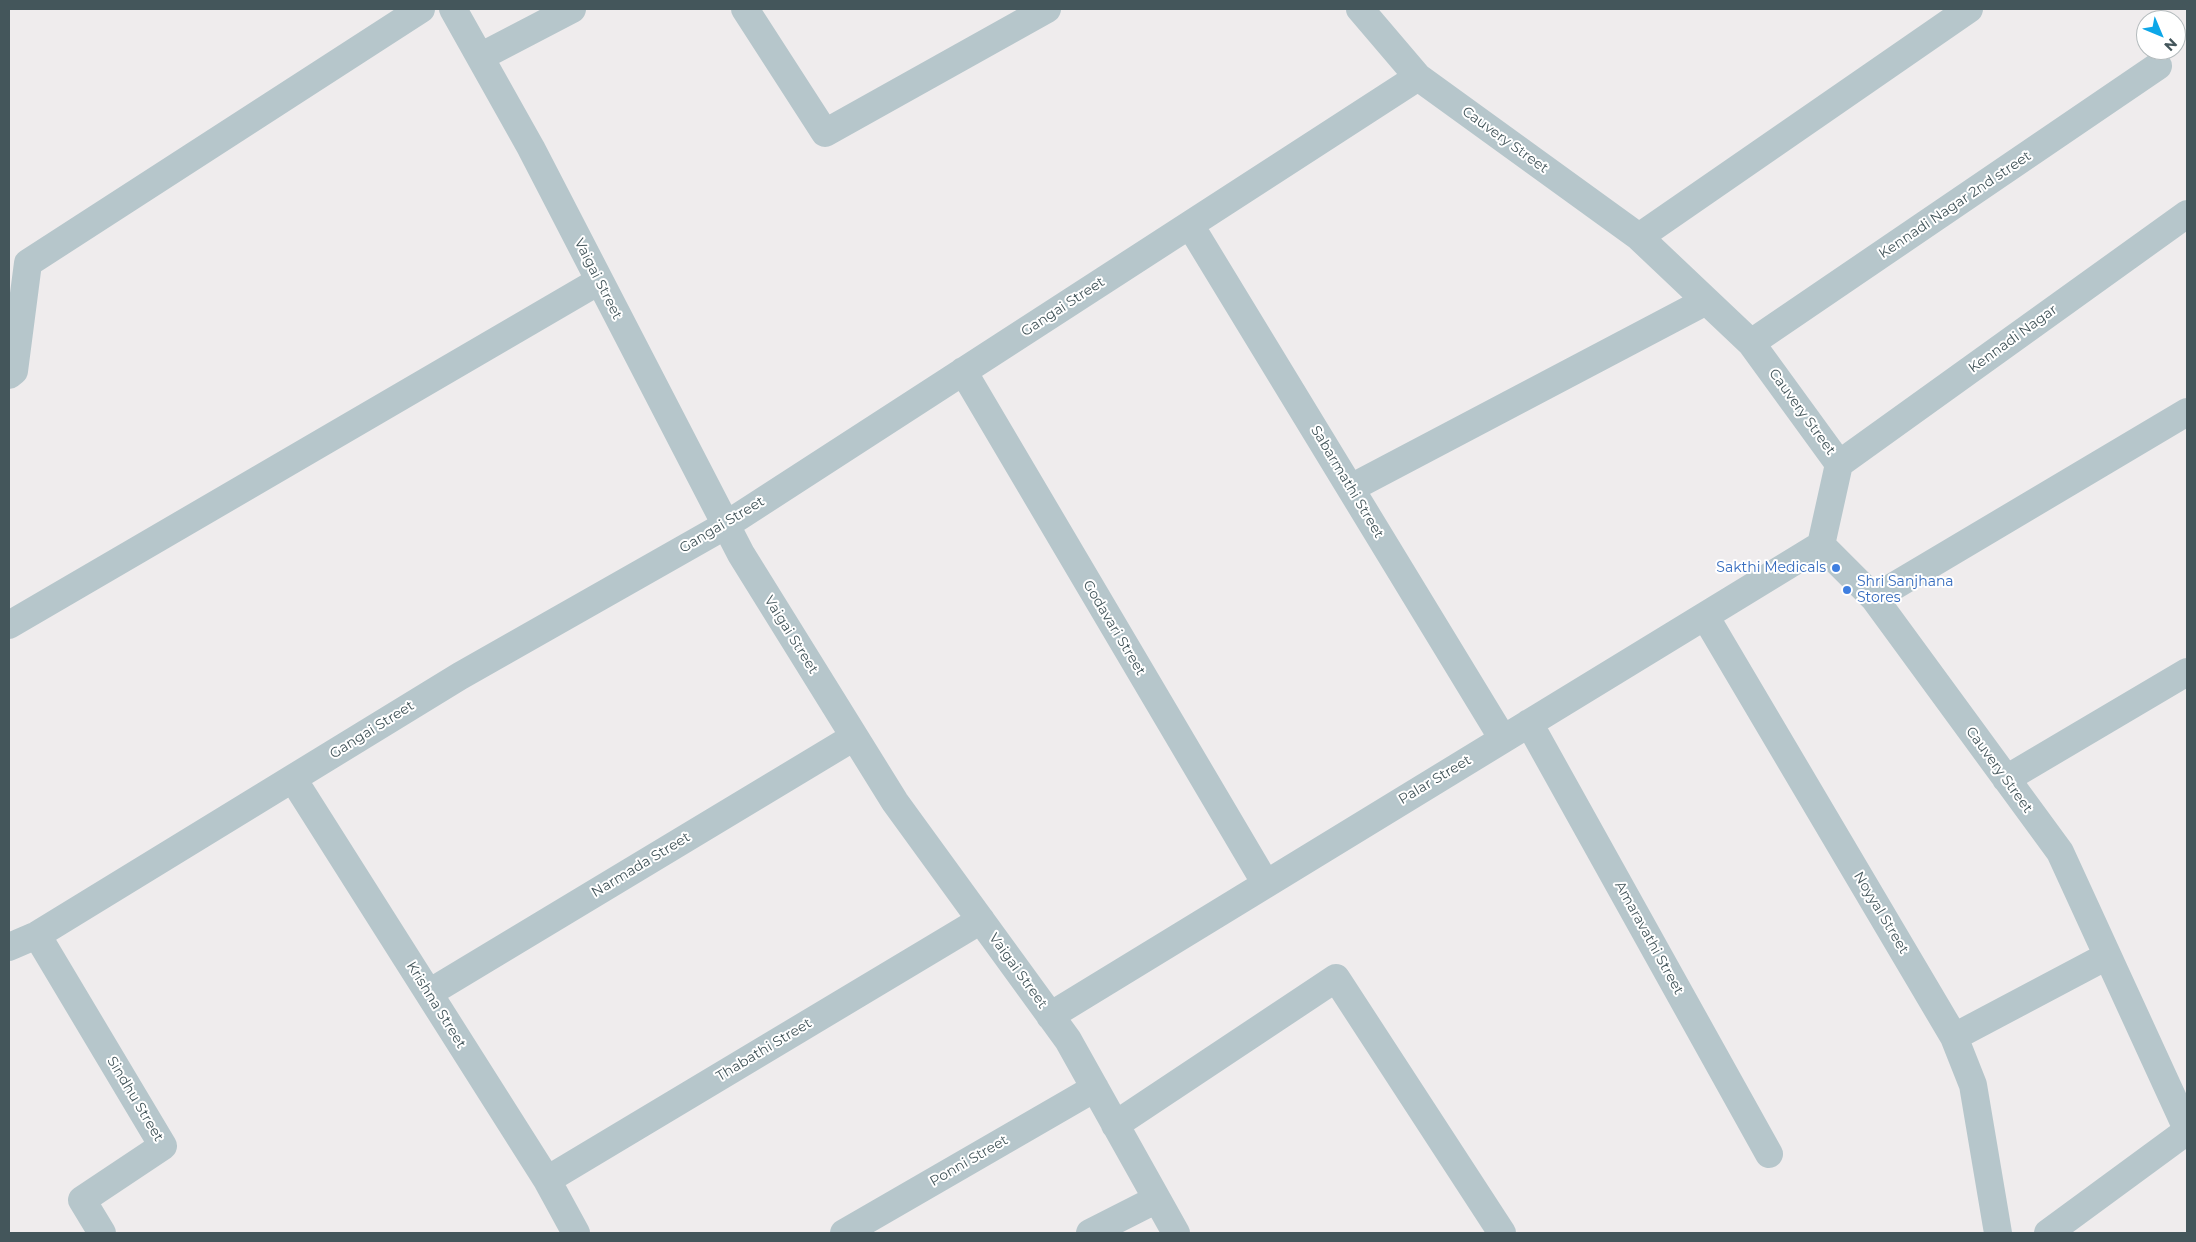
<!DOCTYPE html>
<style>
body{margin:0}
#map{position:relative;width:2196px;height:1242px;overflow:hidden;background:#efeced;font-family:Montserrat,sans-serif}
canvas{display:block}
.frame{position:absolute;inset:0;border:10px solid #44565b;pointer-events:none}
.north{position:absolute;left:2136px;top:10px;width:50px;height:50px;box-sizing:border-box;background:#fff;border:1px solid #b4bbbd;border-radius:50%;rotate:135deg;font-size:14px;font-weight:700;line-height:20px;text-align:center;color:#44565b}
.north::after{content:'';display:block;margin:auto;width:18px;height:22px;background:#0da7e8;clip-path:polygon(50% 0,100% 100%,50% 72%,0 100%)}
</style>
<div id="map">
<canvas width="2196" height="1242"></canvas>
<div class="frame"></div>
<div class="north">N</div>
</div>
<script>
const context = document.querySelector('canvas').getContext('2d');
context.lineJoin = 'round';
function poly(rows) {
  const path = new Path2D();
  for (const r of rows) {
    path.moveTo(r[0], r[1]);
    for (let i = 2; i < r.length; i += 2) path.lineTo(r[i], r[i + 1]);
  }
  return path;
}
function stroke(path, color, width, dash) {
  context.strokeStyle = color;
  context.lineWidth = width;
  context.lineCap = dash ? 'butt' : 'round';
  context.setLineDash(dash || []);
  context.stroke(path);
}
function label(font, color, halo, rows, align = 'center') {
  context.font = font + ' Montserrat,sans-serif';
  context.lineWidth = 4;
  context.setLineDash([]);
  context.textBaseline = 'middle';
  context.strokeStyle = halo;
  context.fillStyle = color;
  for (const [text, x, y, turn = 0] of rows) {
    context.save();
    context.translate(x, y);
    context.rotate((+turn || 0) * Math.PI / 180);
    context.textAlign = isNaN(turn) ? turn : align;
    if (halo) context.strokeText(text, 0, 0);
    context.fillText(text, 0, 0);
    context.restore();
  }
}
const minor = poly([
 [453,9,531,148,741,554,895,802,1068,1040,1176,1233],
 [745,9,825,133,1047,9],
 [1360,9,1418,77,1639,237,1751,343,1839,464,1821,545,1874,598,2060,852,2187,1129],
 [480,57,572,9],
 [1190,225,1503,739],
 [1639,237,1969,9],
 [1751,343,2158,66],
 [963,371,1266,884],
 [9,375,14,371,28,263,421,9],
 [1839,464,2187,214],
 [1351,488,1706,301],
 [1874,598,2187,412],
 [1705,616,1954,1037,1973,1085,1998,1233],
 [9,625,599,281],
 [1529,723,1769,1154],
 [293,779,547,1180,576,1233],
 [2006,779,2187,672],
 [37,935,163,1146,82,1200,102,1233],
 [9,947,37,935,460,676,726,525,1418,77],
 [429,993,854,737],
 [1050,1016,1821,545],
 [1954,1037,2107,956],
 [1115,1125,1336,978,1502,1233],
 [547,1180,981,920],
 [844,1233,1095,1088],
 [1090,1233,1157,1199],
 [2048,1233,2187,1131]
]);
const markers = [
 [1836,568,5,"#3f7fe0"],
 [1847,590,5,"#3f7fe0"]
];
const streetNames = [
 ["Cauvery Street",1505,140,36],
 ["Kennadi Nagar 2nd street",1955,205,-34],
 ["Vaigai Street",598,279,63],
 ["Gangai Street",1063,307,-33],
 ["Kennadi Nagar",2013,339,-36],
 ["Cauvery Street",1802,412,54],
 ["Sabarmathi Street",1347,482,59],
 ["Gangai Street",722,525,-31],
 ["Godavari Street",1114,628,59],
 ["Vaigai Street",791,635,58],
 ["Gangai Street",372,730,-32],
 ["Cauvery Street",1999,770,54],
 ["Palar Street",1435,780,-31],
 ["Narmada Street",641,865,-31],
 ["Noyyal Street",1881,913,59],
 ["Amaravathi Street",1649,938,61],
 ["Vaigai Street",1018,971,54],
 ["Krishna Street",436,1005,58],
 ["Thabathi Street",764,1050,-31],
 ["Sindhu Street",135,1099,59],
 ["Ponni Street",969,1161,-30]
];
const shopNames = [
 ["Sakthi Medicals",1826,568],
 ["Shri Sanjhana",1857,582,"left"],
 ["Stores",1857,598,"left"]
];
stroke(minor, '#b6c6cb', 28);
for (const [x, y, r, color] of markers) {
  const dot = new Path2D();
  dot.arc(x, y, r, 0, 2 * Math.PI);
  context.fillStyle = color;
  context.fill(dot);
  stroke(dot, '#fff', 2);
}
label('14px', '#44565b', '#fff', streetNames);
label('14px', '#366cbe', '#fff', shopNames, 'right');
</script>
